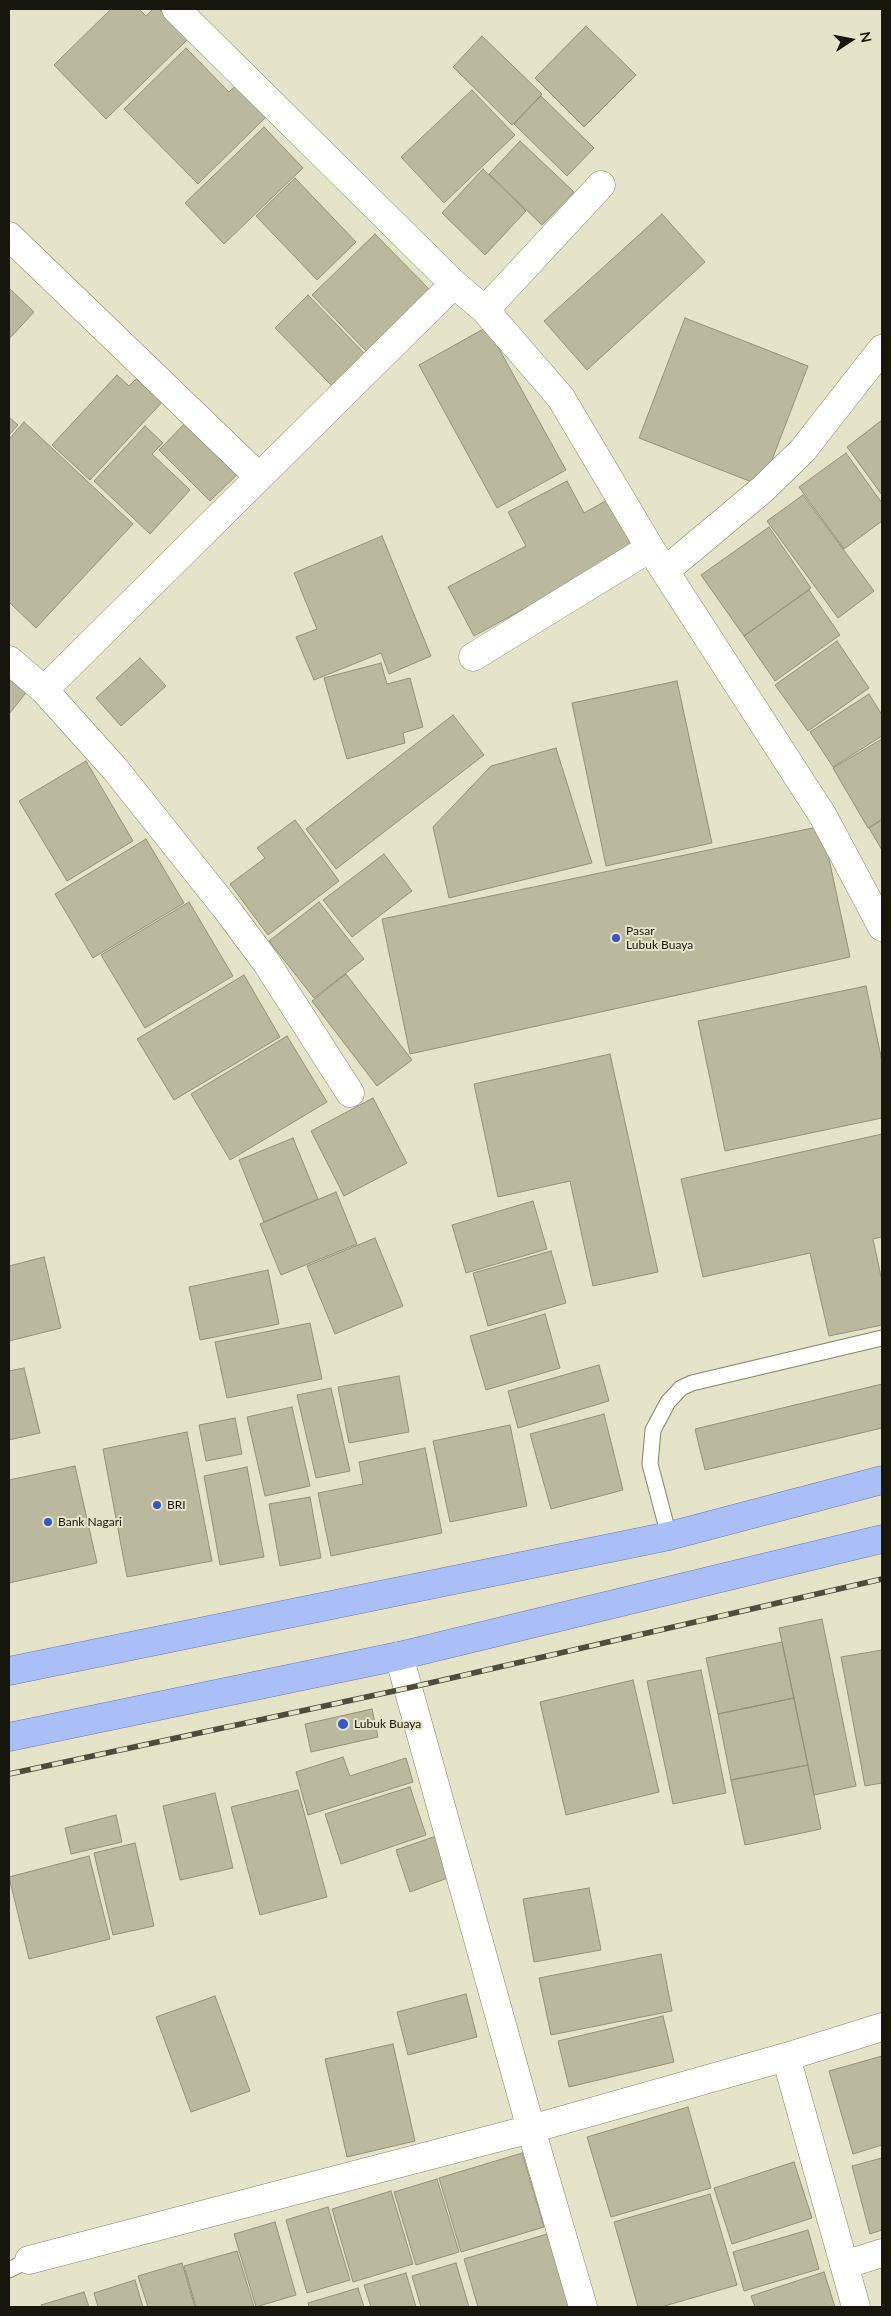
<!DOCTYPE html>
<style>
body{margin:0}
#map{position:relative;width:891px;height:2316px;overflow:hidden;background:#e6e4c8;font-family:Lato,sans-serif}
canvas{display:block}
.frame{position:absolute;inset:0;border:10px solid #17160c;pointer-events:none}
.north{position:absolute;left:826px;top:15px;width:50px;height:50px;-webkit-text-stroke:4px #e6e4c8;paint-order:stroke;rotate:79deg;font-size:14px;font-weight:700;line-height:20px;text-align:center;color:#17160c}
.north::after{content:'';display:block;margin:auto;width:18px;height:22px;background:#17160c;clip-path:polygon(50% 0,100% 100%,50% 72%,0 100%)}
</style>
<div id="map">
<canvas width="891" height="2316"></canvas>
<div class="frame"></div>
<div class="north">N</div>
</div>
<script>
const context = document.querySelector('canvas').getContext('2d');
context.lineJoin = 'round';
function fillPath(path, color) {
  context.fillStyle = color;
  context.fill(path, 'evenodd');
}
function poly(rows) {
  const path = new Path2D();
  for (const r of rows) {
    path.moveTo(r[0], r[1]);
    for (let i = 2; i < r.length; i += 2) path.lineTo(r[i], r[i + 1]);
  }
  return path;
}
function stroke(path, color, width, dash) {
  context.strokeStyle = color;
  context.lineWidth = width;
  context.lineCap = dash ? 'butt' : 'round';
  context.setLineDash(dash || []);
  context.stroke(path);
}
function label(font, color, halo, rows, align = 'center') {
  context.font = font + ' Lato,sans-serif';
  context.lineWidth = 4;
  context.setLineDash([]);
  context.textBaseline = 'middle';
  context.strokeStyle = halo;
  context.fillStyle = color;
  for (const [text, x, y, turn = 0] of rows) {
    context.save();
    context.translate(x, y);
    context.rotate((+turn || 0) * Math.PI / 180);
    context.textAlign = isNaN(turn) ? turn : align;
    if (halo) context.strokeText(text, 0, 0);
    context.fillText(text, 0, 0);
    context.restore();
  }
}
const building = poly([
 [111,9,139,9,146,16,153,9,159,9,188,39,106,119,54,65,111,9],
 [586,26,636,75,584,127,535,78,586,26],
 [482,36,542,94,512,125,453,67,482,36],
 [186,48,229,92,239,83,269,114,198,184,124,109,186,48],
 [472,90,515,135,444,203,401,157,472,90],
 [541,96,594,148,567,176,514,124,541,96],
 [264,127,303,168,224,244,185,203,264,127],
 [520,141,574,192,542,225,489,174,520,141],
 [483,169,526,211,485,255,442,213,483,169],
 [295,178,356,242,317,280,256,216,295,178],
 [662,214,705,262,587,370,544,321,662,214],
 [375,234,430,290,367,352,312,295,375,234],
 [9,288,34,312,9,339,9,288],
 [308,295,365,354,332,386,275,328,308,295],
 [685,318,808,366,762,486,639,438,685,318],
 [487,327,566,470,497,508,419,365,487,327],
 [117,375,129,386,139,376,164,400,90,480,52,445,117,375],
 [192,416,245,467,210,501,159,450,192,416],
 [9,417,18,425,9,435,9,417],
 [882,420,882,495,847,447,882,420],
 [24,422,133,524,36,628,9,602,9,439,24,422],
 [145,426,163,443,152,454,190,490,150,534,94,481,145,426],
 [846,453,882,503,882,521,844,549,799,487,846,453],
 [567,481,584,513,609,499,635,548,474,636,448,587,526,546,508,512,567,481],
 [803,495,874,591,838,618,767,521,803,495],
 [769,527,811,588,744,636,701,575,769,527],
 [382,536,431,656,389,674,381,653,314,680,296,637,317,629,294,573,382,536],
 [809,590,840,635,775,681,744,636,809,590],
 [837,641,869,688,808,731,775,685,837,641],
 [140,658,166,686,121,726,96,698,140,658],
 [381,663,387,684,410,678,423,727,403,733,405,743,347,759,324,678,381,663],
 [9,672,29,689,9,714,9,672],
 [677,681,712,843,606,866,572,703,677,681],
 [869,694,882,715,882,736,833,767,810,732,869,694],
 [453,715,484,755,336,869,306,829,453,715],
 [882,739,882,819,868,828,833,768,882,739],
 [556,748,592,863,449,898,433,827,491,766,556,748],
 [86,761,133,841,67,881,19,801,86,761],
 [295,820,339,881,268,935,230,884,265,858,257,848,295,820],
 [882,820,882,850,869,828,882,820],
 [822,826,850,957,410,1054,382,919,822,826],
 [146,839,184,903,93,958,55,894,146,839],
 [384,854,412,891,352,937,323,900,384,854],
 [189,902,233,976,145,1028,101,955,189,902],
 [319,902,364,959,314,998,269,941,319,902],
 [346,974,412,1060,377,1086,312,1001,346,974],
 [244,975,280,1037,174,1100,137,1039,244,975],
 [866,986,882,1061,882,1118,725,1151,698,1021,866,986],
 [287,1036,327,1102,230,1160,191,1094,287,1036],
 [610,1054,658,1272,593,1286,570,1181,498,1197,474,1084,610,1054],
 [373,1098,407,1163,344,1196,311,1131,373,1098],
 [882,1134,882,1237,873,1239,882,1281,882,1325,829,1336,810,1253,703,1277,681,1179,882,1134],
 [293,1138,318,1199,264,1222,239,1160,293,1138],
 [336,1192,357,1244,281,1275,260,1224,336,1192],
 [533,1201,547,1249,466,1273,452,1225,533,1201],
 [375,1238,403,1306,335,1334,307,1266,375,1238],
 [551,1251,566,1303,488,1326,473,1273,551,1251],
 [44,1257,61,1328,9,1341,9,1266,44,1257],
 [268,1270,279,1324,200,1340,189,1287,268,1270],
 [545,1314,560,1368,486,1390,470,1336,545,1314],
 [310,1323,322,1379,227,1398,215,1342,310,1323],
 [599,1365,609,1401,518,1428,508,1391,599,1365],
 [24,1368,40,1433,9,1440,9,1371,24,1368],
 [399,1376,409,1432,349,1443,338,1387,399,1376],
 [882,1384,882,1428,705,1470,695,1429,882,1384],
 [331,1388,350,1471,316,1478,297,1395,331,1388],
 [292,1407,310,1486,265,1496,247,1417,292,1407],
 [604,1414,623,1490,551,1509,530,1434,604,1414],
 [235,1418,242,1454,206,1461,199,1425,235,1418],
 [510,1425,527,1506,450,1522,433,1441,510,1425],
 [187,1432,212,1561,127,1577,103,1449,187,1432],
 [425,1448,442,1533,331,1556,318,1493,363,1484,359,1462,425,1448],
 [75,1466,97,1563,9,1583,9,1480,75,1466],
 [247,1467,264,1557,220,1565,204,1476,247,1467],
 [310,1497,321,1558,280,1566,269,1504,310,1497],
 [822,1619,856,1786,814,1795,779,1628,822,1619],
 [782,1642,794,1698,718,1714,706,1658,782,1642],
 [882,1650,882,1783,865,1786,841,1657,882,1650],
 [701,1670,726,1793,673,1804,647,1681,701,1670],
 [633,1680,659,1792,566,1815,540,1702,633,1680],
 [794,1698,808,1765,731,1780,718,1714,794,1698],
 [372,1709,378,1737,311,1752,305,1724,372,1709],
 [343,1757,350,1776,406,1758,413,1782,308,1815,296,1772,343,1757],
 [808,1765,821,1829,745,1845,731,1780,808,1765],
 [410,1787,426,1835,341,1864,325,1814,410,1787],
 [298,1790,327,1897,260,1915,231,1807,298,1790],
 [215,1793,233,1868,180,1880,163,1806,215,1793],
 [116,1815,122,1842,71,1854,65,1828,116,1815],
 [439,1835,453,1876,410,1892,396,1850,439,1835],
 [135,1843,154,1926,113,1935,94,1853,135,1843],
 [89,1856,110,1939,29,1959,9,1877,89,1856],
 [589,1888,601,1950,534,1962,523,1899,589,1888],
 [661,1954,672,2011,551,2035,539,1978,661,1954],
 [466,1994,477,2037,408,2055,397,2012,466,1994],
 [215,1996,250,2091,191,2112,156,2017,215,1996],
 [663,2016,674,2062,569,2087,558,2041,663,2016],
 [393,2044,415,2141,347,2157,325,2059,393,2044],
 [882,2056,882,2145,853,2154,829,2071,882,2056],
 [688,2107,711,2188,611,2217,587,2137,688,2107],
 [522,2153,544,2227,461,2252,439,2178,522,2153],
 [882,2158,882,2230,870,2234,852,2166,882,2158],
 [794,2162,812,2218,732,2244,714,2188,794,2162],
 [437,2179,459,2252,416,2265,394,2192,437,2179],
 [391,2191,413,2264,353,2282,332,2209,391,2191],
 [710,2194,737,2285,661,2307,638,2307,614,2222,710,2194],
 [328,2207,350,2280,307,2293,286,2220,328,2207],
 [275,2222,296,2295,256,2307,234,2234,275,2222],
 [808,2230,819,2269,744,2291,733,2252,808,2230],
 [547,2234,569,2307,478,2307,464,2259,547,2234],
 [237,2251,254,2307,196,2307,184,2266,237,2251],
 [182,2263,195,2307,148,2307,138,2276,182,2263],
 [456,2263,469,2307,421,2307,412,2276,456,2263],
 [824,2272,835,2307,755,2307,751,2296,824,2272],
 [406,2273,416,2307,371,2307,364,2285,406,2273],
 [135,2280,143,2307,98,2307,94,2293,135,2280],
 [358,2288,364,2307,309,2307,308,2303,358,2288],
 [84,2292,89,2307,42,2307,41,2305,84,2292]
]);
const service = poly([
 [669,1536,650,1464,653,1430,668,1402,681,1388,692,1383,882,1338],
 [9,2270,29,2260]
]);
const minor = poly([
 [176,9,454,284,485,310,561,398,650,548,823,816,882,927],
 [9,236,259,477],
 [485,310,601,185],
 [666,570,763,489,803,450,882,349],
 [473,657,650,548],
 [9,660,44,690,115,769,225,907,266,962,350,1093],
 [44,690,454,284],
 [399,1656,531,2129,583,2307],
 [786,2057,856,2307],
 [29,2260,531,2129,786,2057,882,2027],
 [844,2265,882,2253]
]);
const trunk = poly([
 [9,1671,669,1536,882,1480],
 [9,1737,399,1656,882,1539]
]);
const rail = poly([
 [9,1774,408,1688,882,1579]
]);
const markers = [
 [616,938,5,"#3856c8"],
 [157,1505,5,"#3856c8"],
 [48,1522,5,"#3856c8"],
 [343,1724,6,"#3856c8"]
];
const poiNames = [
 ["Pasar",626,931],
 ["Lubuk Buaya",626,945],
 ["BRI",167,1505],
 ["Bank Nagari",58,1522],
 ["Lubuk Buaya",354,1724]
];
fillPath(building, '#bab89d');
stroke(building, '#939177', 1);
stroke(service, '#848268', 17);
stroke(minor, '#848268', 29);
stroke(trunk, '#6979a4', 29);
stroke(service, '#fff', 15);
stroke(minor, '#fff', 28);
stroke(trunk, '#aabff8', 28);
stroke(rail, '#4d4c3d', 5.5);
stroke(rail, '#e6e4c8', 4, [11]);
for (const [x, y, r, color] of markers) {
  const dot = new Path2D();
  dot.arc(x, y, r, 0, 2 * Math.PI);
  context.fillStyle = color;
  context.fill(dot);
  stroke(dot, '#e6e4c8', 2);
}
label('12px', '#17160c', '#e6e4c8', poiNames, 'left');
</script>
